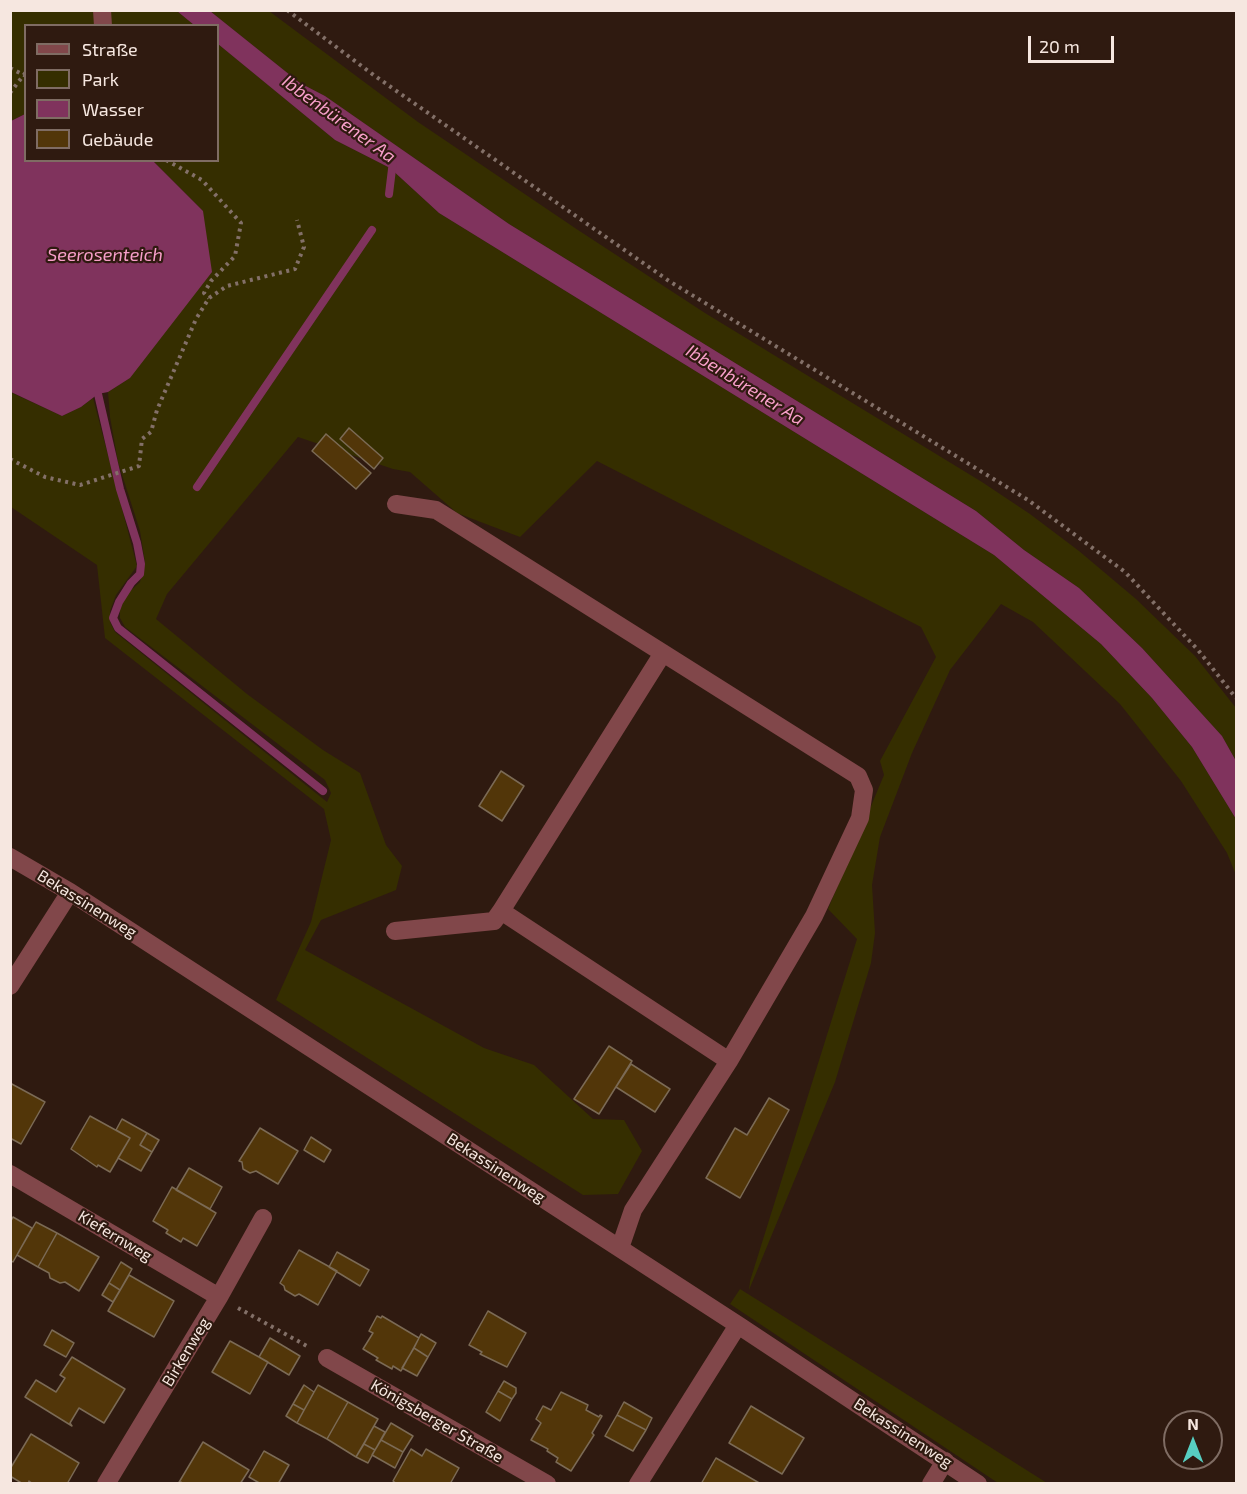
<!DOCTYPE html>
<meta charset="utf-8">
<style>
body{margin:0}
#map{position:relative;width:1247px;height:1494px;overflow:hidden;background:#2f1a10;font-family:"Exo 2",sans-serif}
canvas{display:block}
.frame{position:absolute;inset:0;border:12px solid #f6e7e0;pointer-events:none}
.legend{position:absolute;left:24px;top:24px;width:195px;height:138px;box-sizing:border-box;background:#2f1a10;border:2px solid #7f6c63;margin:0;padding:8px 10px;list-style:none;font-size:18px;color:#f6e7e0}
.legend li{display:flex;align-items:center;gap:12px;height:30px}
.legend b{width:30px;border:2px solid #7f6c63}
.north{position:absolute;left:1163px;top:1410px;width:60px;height:60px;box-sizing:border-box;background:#2f1a10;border:2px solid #7f6c63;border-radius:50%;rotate:0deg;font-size:16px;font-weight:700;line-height:24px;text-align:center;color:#f6e7e0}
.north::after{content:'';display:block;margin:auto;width:21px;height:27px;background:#57cec1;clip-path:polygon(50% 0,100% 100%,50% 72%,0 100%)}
.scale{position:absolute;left:1028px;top:36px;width:86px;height:27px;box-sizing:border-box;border:3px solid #f6e7e0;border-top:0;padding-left:8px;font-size:18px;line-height:21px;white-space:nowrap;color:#f6e7e0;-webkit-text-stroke:4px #2f1a10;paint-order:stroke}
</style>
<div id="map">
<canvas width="1247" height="1494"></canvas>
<div class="frame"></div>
<ul class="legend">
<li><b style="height:8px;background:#81474a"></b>Straße</li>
<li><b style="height:16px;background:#352e00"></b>Park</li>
<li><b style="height:16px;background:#80335d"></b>Wasser</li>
<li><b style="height:16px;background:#523609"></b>Gebäude</li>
</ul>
<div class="north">N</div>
<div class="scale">20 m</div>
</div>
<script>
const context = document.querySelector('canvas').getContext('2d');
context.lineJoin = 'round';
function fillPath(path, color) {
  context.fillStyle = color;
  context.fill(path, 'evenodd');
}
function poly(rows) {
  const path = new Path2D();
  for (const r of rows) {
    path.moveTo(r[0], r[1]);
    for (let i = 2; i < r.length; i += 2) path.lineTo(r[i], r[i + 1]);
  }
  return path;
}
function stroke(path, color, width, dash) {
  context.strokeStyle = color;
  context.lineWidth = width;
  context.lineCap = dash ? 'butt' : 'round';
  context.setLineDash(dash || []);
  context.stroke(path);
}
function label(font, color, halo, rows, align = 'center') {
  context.font = font + ' "Exo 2",sans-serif';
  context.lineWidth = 4.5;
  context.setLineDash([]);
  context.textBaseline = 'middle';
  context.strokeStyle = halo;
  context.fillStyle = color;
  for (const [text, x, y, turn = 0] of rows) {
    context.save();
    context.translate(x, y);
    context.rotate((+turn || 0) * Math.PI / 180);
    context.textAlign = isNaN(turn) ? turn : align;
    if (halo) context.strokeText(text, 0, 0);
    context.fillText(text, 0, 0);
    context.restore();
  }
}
const green = poly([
 [11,11,177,11,194,25,26,26,25,114,11,121],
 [210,11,269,11,418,122,578,230,705,313,982,482,1030,514,1079,551,1136,599,1195,656,1236,708,1236,761,1222,736,1142,648,1079,588,1024,550,976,511,509,224,325,96,300,83],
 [218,44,335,140,390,168,439,213,994,555,1101,644,1152,698,1192,747,1236,819,1236,875,1227,853,1181,781,1120,704,1033,622,1001,604,950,670,912,753,880,837,872,885,875,933,871,963,835,1082,749,1290,750,1281,857,939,828,909,884,775,880,761,936,657,921,627,597,461,520,537,457,513,410,472,393,469,298,437,167,594,156,619,247,694,323,750,360,773,386,845,402,866,396,890,321,920,305,950,484,1048,534,1065,593,1119,624,1120,642,1151,618,1194,583,1195,276,1000,311,922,331,840,324,809,105,638,97,565,11,507,10,392,62,416,81,407,93,398,137,566,116,595,110,611,110,622,115,632,327,802,331,793,325,780,125,627,120,618,120,605,127,594,140,582,145,562,140,531,118,462,110,417,108,392,130,378,203,211,153,161,218,160],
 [740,1289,756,1299,1047,1483,998,1483,730,1304]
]);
const water = poly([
 [177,11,210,11,300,83,325,96,509,224,976,511,1024,550,1079,588,1142,648,1222,736,1236,761,1236,819,1192,747,1152,698,1101,644,994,555,439,213,390,168,335,140,218,44,218,26,194,25],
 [25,114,26,160,153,161,203,211,212,272,130,378,108,392,98,394,81,407,62,416,11,392,11,121]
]);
const stream = poly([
 [389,194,393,161],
 [98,394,120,489,137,543,141,564,140,574,131,583,119,602,113,618,118,628,323,791],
 [197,487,372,230]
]);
const building = poly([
 [349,428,383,458,374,469,340,439,349,428],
 [326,434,371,473,356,489,312,451,326,434],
 [501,771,524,786,502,821,479,806,501,771],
 [609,1046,632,1061,599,1114,574,1099,609,1046],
 [631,1064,670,1089,655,1112,616,1087,631,1064],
 [10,1083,45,1102,21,1144,10,1138,10,1083],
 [769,1098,789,1110,740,1198,706,1178,735,1128,747,1135,769,1098],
 [90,1116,130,1138,110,1172,98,1165,97,1167,71,1149,90,1116],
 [122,1119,147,1133,140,1145,152,1152,141,1171,118,1158,130,1138,116,1130,122,1119],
 [260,1128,298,1151,278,1184,256,1171,250,1173,243,1169,242,1162,239,1161,260,1128],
 [147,1133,159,1140,152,1152,140,1145,147,1133],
 [311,1137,331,1150,324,1162,304,1150,311,1137],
 [189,1168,222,1187,210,1209,176,1190,189,1168],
 [172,1187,216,1213,197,1246,183,1238,181,1242,166,1233,168,1230,153,1221,172,1187],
 [13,1217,32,1228,13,1262,10,1260,10,1222,13,1217],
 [36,1222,57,1233,38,1267,17,1255,36,1222],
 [57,1233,99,1257,79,1291,65,1282,60,1283,50,1278,49,1273,38,1267,57,1233],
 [299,1250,337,1271,318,1305,299,1294,295,1296,285,1290,284,1286,280,1283,299,1250],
 [337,1252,369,1270,360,1286,329,1267,337,1252],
 [121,1262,132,1269,120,1290,109,1283,121,1262],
 [129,1275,174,1301,154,1337,108,1311,129,1275],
 [109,1283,120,1290,113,1302,102,1295,109,1283],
 [488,1311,526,1333,507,1367,480,1354,482,1352,469,1345,488,1311],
 [377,1316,381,1318,382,1316,419,1338,401,1371,393,1366,392,1369,376,1360,378,1358,363,1349,373,1333,369,1331,377,1316],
 [52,1330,74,1343,66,1357,44,1345,52,1330],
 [421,1334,436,1343,428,1357,414,1348,421,1334],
 [270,1338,300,1356,289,1375,259,1357,270,1338],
 [230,1341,268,1362,250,1394,212,1372,230,1341],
 [414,1348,428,1357,417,1376,402,1368,414,1348],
 [72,1357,125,1389,104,1423,79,1408,70,1423,72,1426,25,1397,36,1380,56,1392,65,1378,60,1375,72,1357],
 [504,1381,516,1388,516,1393,512,1399,498,1391,504,1381],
 [304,1385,314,1392,304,1410,293,1404,304,1385],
 [318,1385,348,1402,327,1439,297,1423,318,1385],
 [498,1391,512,1399,500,1421,486,1412,498,1391],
 [561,1392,588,1405,586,1410,599,1417,600,1415,602,1416,592,1433,594,1435,571,1471,556,1462,558,1458,547,1451,548,1449,531,1440,541,1423,536,1419,543,1406,551,1410,561,1392],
 [348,1402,378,1419,356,1457,327,1439,348,1402],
 [624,1402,652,1418,646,1430,617,1415,624,1402],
 [293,1404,304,1410,297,1423,286,1416,293,1404],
 [751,1406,804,1438,782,1474,729,1443,751,1406],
 [617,1415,646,1430,633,1451,605,1436,617,1415],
 [391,1423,413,1436,403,1452,381,1440,391,1423],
 [374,1426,385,1432,375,1450,364,1444,374,1426],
 [31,1434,79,1463,67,1484,33,1484,29,1481,28,1484,23,1484,10,1476,10,1469,31,1434],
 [381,1440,403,1452,395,1468,372,1455,381,1440],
 [203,1442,249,1470,240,1484,184,1484,181,1482,178,1484,203,1442],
 [364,1444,375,1450,368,1463,356,1457,364,1444],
 [411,1449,422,1456,426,1449,459,1468,450,1484,397,1484,393,1481,411,1449],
 [264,1451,289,1465,278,1484,261,1484,249,1477,264,1451],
 [716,1458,761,1484,701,1484,716,1458]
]);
const path = poly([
 [287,10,375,76,669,281,1028,500,1125,572,1198,650,1236,698],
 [10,68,26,76],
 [10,93,26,72],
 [166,160,202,180,241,223,235,256,211,281,204,293,209,298],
 [10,459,45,477,80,485,139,466,142,439,151,432,157,410,196,319,209,298,227,286,295,269,304,247,297,220],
 [238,1308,307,1346]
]);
const minor = poly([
 [102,10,103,26],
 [396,504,436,510,858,776,864,790,860,818,814,916,729,1061,633,1210,620,1248],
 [663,653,501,911,729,1061],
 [10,857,70,892,738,1325,978,1484],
 [395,931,494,921,501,911],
 [10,986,70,892],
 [10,1174,219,1297],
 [327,1358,547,1484],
 [106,1484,219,1297,263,1218],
 [638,1484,738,1325],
 [931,1484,945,1461]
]);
const streetNames = [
 ["Bekassinenweg",87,904,32],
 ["Bekassinenweg",496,1168,33],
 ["Kiefernweg",115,1236,31],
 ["Birkenweg",186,1352,-59],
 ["Königsberger Straße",437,1421,30],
 ["Bekassinenweg",903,1433,33]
];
const waterNames = [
 ["Ibbenbürener Aa",339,119,36],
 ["Seerosenteich",105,255],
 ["Ibbenbürener Aa",745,385,32]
];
fillPath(green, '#352e00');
fillPath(water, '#80335d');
stroke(stream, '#80335d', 8);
fillPath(building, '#523609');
stroke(building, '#7b6a55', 1.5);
stroke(path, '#837068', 4, [3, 4.5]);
stroke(minor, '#81474a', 18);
label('16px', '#f6e7e0', '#2f1a10', streetNames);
label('italic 18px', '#f89fca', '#2f1a10', waterNames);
</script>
